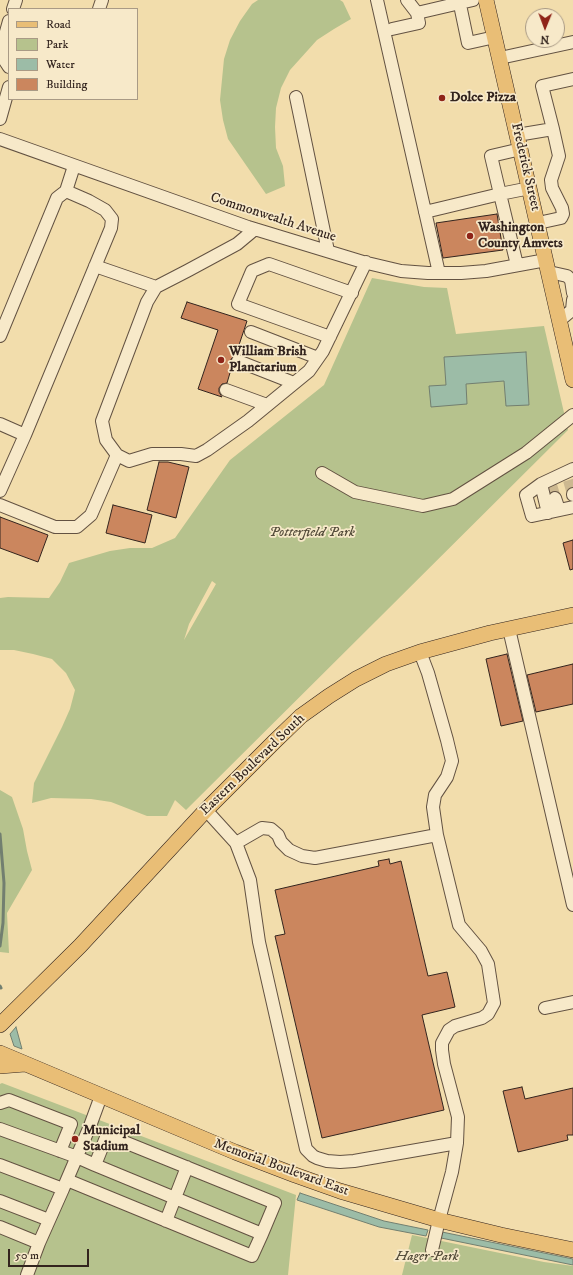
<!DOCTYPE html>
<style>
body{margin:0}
#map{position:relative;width:573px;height:1275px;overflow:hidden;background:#f2ddac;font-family:"IM FELL DW Pica",serif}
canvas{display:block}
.legend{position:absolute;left:8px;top:8px;width:130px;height:92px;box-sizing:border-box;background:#f7e9c9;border:1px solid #a99a85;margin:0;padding:5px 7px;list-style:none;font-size:12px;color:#33241e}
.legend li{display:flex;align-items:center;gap:8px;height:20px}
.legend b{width:20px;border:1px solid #a99a85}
.north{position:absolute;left:525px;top:8px;width:40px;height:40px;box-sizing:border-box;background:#f7e9c9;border:1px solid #a99a85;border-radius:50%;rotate:181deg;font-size:11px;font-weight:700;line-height:16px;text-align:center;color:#33241e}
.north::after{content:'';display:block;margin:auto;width:14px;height:18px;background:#8f2418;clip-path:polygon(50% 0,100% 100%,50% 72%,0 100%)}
.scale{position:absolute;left:8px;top:1249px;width:81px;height:18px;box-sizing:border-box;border:2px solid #33241e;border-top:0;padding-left:5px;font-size:12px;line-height:14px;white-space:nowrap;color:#33241e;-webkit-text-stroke:3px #f7e9c9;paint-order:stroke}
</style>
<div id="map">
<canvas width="573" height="1275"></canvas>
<ul class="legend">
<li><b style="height:5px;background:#e9be76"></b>Road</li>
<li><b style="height:11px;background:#b6c28d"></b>Park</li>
<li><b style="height:11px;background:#9cbca7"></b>Water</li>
<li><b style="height:11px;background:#cb865e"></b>Building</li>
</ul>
<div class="north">N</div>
<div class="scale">50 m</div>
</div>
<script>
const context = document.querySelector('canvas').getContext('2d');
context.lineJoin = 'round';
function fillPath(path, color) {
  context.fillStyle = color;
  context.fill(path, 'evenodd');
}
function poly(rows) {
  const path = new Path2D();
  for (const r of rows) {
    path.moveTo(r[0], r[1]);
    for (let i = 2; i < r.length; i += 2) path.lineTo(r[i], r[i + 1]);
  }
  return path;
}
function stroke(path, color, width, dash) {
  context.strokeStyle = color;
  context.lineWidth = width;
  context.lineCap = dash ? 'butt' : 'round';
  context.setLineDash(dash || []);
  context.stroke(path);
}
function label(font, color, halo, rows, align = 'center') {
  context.font = font + ' "IM FELL DW Pica",serif';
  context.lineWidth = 3.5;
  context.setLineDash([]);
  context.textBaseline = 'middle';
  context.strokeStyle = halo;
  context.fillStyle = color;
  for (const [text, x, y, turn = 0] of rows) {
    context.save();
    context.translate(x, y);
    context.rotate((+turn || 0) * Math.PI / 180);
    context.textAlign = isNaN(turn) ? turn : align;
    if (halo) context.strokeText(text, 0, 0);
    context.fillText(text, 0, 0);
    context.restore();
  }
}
const green = poly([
 [258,0,340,0,343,2,351,19,334,29,317,40,290,70,281,88,276,108,275,127,276,148,283,166,285,186,266,194,228,139,223,120,220,100,224,59,230,40,240,21,252,4],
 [372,278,424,287,447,288,456,334,544,326,568,430,186,810,175,800,167,816,147,816,111,802,91,799,51,798,32,803,34,783,62,727,70,709,75,690,66,673,52,659,33,654,14,650,0,650,0,598,8,597,49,598,60,582,69,563,110,551,130,548,152,548,175,538,230,460,324,385],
 [212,581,216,584,184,640,189,624],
 [0,790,12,797,23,829,27,851,32,870,7,913,9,953,0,952],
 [2,1083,296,1195,288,1275,0,1275,0,1084],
 [412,1235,544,1262,573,1266,573,1275,402,1275]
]);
const water = poly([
 [526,352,529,405,506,406,504,381,466,384,467,404,431,407,429,386,446,385,444,357,526,352],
 [16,1027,22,1049,14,1046,10,1034,16,1027],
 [300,1193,384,1221,428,1230,426,1236,379,1227,297,1200,300,1193],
 [442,1232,573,1259,573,1265,441,1238,442,1232]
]);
const stream = poly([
 [0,834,4,883,3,923,0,946],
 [0,986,1,988]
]);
const building = poly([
 [497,214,503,250,443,258,436,223,497,214],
 [187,302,247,321,236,354,231,359,232,366,227,383,222,384,219,388,219,392,222,397,198,389,218,330,181,318,187,302],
 [159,462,168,462,189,467,176,518,147,510,159,462],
 [113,505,152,515,145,543,106,533,113,505],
 [0,517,48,535,38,562,0,548,0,517],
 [573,540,573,569,570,570,563,543,573,540],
 [507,654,523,721,501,726,486,659,507,654],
 [573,664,573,704,536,712,527,675,573,664],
 [389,859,390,864,401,861,428,976,447,972,455,1007,422,1015,444,1110,322,1138,275,936,285,934,275,890,379,866,378,861,389,859],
 [522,1087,525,1099,573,1088,573,1135,567,1135,568,1140,518,1152,503,1091,522,1087]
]);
const minorTunnel = poly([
 [569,480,573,494],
 [551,485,555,498]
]);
const minor = poly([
 [377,0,439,273],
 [407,0,417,13,473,0],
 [459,0,468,43,495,37],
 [13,9,16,0],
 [99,9,102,0],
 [9,21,2,46,3,58,9,67],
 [392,29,419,23,417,13],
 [500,58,573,42],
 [296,97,328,251],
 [0,119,9,87],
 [517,135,553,129,542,86,573,79],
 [0,139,248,227,363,262,401,271,428,273,461,273,486,271,546,260],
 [521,149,491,156,500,194,530,188],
 [425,212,500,194,517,265],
 [538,223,561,218,563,214,562,208,552,188,551,180,559,156,553,129],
 [255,229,237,244,187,271,156,287,147,302,102,421,106,440,117,455,129,461,152,454,181,454,196,456,207,450,248,421,309,371,323,351,366,262],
 [95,266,156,287],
 [549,272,567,276,571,280,573,293],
 [560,320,572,310,573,300],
 [251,332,318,358],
 [0,336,57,198,66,191,74,166],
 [330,337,238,304,252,271,269,264,352,293],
 [238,361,294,383],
 [226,390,267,405],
 [0,424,25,435,111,228,112,219,105,210,89,201,66,191],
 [573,469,541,484,526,495,532,516,573,507],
 [322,473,355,492,423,506,453,499,526,453,573,415],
 [541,484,548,513],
 [0,491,25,435],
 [573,494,573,495],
 [555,498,559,510],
 [0,505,55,527,77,527,91,515,117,455],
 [509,629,573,905],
 [420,652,428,673,447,740,452,761,447,777,435,795,433,807,437,835,459,925,481,951,488,964,494,1003,488,1014,482,1018,455,1026,449,1030,442,1043,442,1050,444,1064,458,1117,457,1143,452,1172,439,1220,432,1250],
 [206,810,236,843,250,880,259,942,306,1149,313,1156,317,1158,327,1161,340,1162,354,1161,457,1143],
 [236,843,262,828,271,829,278,835,281,842,289,850,302,856,315,858,437,835],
 [545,1008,573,1002],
 [0,1103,9,1100,71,1124,60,1151],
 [0,1129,77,1157,95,1165,262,1234,275,1203,107,1135,95,1165],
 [0,1165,63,1189,90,1126,101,1096],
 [67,1180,252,1256,262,1234],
 [0,1201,49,1220],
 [166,1221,187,1167],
 [0,1227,39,1243,63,1189],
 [27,1275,39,1243]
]);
const major = poly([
 [486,0,573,380],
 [0,1025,80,946,206,810,275,741,301,716,329,696,356,679,386,664,420,652,490,633,573,615],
 [0,1053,235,1152,295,1175,340,1191,439,1220,501,1235,573,1250],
 [0,1066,25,1064]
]);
const markers = [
 [442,98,4,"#8f2418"],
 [470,236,4,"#8f2418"],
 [221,360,4,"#8f2418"],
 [75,1139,4,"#8f2418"]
];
const poiNames = [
 ["Dolce Pizza",450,98],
 ["Washington",478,228],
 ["County Amvets",478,244],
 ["William Brish",229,352],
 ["Planetarium",229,368],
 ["Municipal",83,1131],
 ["Stadium",83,1147]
];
const streetNames = [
 ["Frederick Street",525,167,77],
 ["Commonwealth Avenue",273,218,18],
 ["Eastern Boulevard South",253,765,-44],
 ["Memorial Boulevard East",281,1168,20]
];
const parkNames = [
 ["Potterfield Park",312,533],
 ["Hager Park",427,1257]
];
fillPath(green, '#b6c28d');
fillPath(water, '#9cbca7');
stroke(water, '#727f70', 1);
stroke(stream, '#727f70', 3);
fillPath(building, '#cb865e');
stroke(building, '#33241e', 1);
stroke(minorTunnel, '#ccb890', 12, [12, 6]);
stroke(minor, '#635242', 14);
stroke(major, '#33241e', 16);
stroke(minor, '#f7e9c9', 12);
stroke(major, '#e9be76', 15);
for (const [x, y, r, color] of markers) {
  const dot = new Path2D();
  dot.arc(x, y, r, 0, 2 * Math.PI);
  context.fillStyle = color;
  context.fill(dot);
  stroke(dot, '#f7e9c9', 1.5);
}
label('bold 14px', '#33241e', '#f7e9c9', poiNames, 'left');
label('14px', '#33241e', '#f7e9c9', streetNames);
label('italic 14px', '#544c3a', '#f7e9c9', parkNames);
</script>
